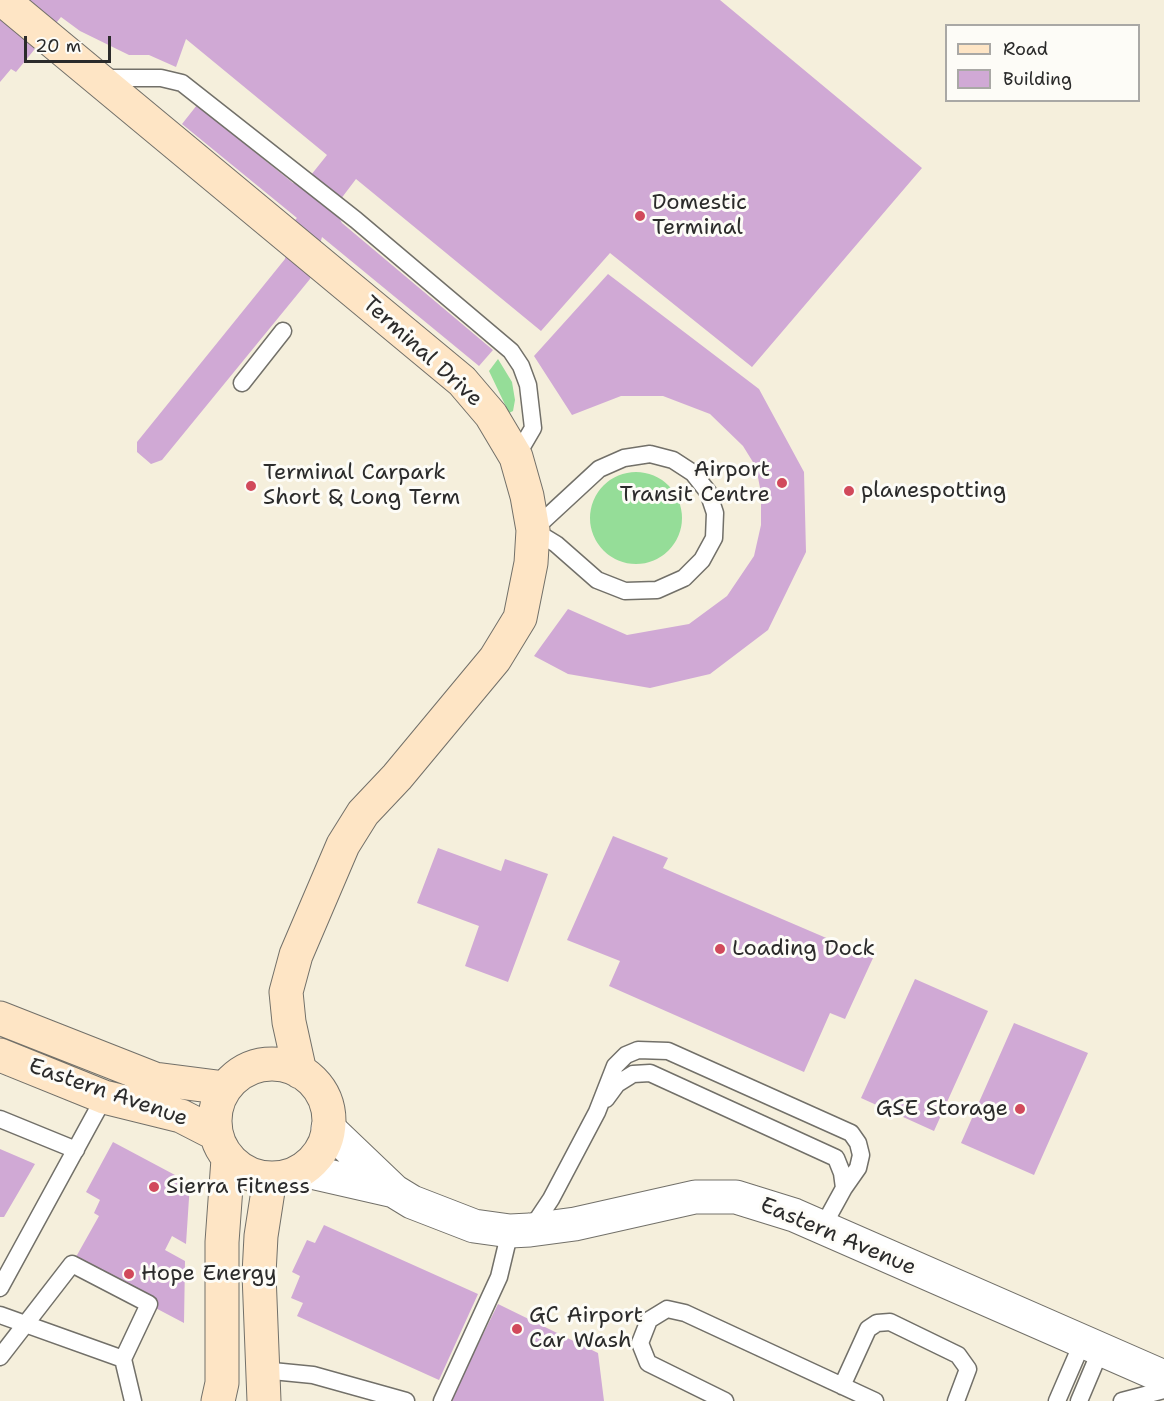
<!DOCTYPE html>
<style>
body{margin:0}
#map{position:relative;width:1164px;height:1401px;overflow:hidden;background:#f5efdc;font-family:"Shantell Sans",sans-serif}
canvas{display:block}
.legend{position:absolute;left:945px;top:24px;width:195px;height:78px;box-sizing:border-box;background:#fdfcf7;border:2px solid #a9a8a5;margin:0;padding:8px 10px;list-style:none;font-size:18px;color:#2b2b2b}
.legend li{display:flex;align-items:center;gap:12px;height:30px}
.legend b{width:30px;border:2px solid #a9a8a5}
.scale{position:absolute;left:24px;top:36px;width:87px;height:27px;box-sizing:border-box;border:3px solid #2b2b2b;border-top:0;padding-left:8px;font-size:18px;line-height:21px;white-space:nowrap;color:#2b2b2b;-webkit-text-stroke:4px #fdfcf7;paint-order:stroke}
</style>
<div id="map">
<canvas width="1164" height="1401"></canvas>
<ul class="legend">
<li><b style="height:8px;background:#fee5c5"></b>Road</li>
<li><b style="height:16px;background:#d0a9d5"></b>Building</li>
</ul>
<div class="scale">20 m</div>
</div>
<script>
const context = document.querySelector('canvas').getContext('2d');
context.lineJoin = 'round';
function fillPath(path, color) {
  context.fillStyle = color;
  context.fill(path, 'evenodd');
}
function poly(rows) {
  const path = new Path2D();
  for (const r of rows) {
    if (r.length === 3) {
      path.moveTo(r[0] + r[2], r[1]);
      path.arc(r[0], r[1], r[2], 0, 2 * Math.PI);
      continue;
    }
    path.moveTo(r[0], r[1]);
    for (let i = 2; i < r.length; i += 2) path.lineTo(r[i], r[i + 1]);
  }
  return path;
}
function stroke(path, color, width, dash) {
  context.strokeStyle = color;
  context.lineWidth = width;
  context.lineCap = dash ? 'butt' : 'round';
  context.setLineDash(dash || []);
  context.stroke(path);
}
function label(font, color, halo, rows, align = 'center') {
  context.font = font + ' "Shantell Sans",sans-serif';
  context.lineWidth = 6;
  context.setLineDash([]);
  context.textBaseline = 'middle';
  context.strokeStyle = halo;
  context.fillStyle = color;
  for (const [text, x, y, turn = 0] of rows) {
    context.save();
    context.translate(x, y);
    context.rotate((+turn || 0) * Math.PI / 180);
    context.textAlign = isNaN(turn) ? turn : align;
    if (halo) context.strokeText(text, 0, 0);
    context.fillText(text, 0, 0);
    context.restore();
  }
}
const green = poly([
 [498,359,512,382,515,400,513,411,509,413,489,371],
 [636,518,46]
]);
const building = poly([
 [17,0,720,0,922,168,752,367,610,253,541,331,356,179,334,208,342,223,493,350,479,366,322,237,310,279,162,460,151,464,137,452,137,442,285,259,292,223,297,218,182,124,197,105,293,183,303,185,327,155,186,39,176,67,149,55,129,55,80,31,61,17,16,72,11,69,0,82,0,19],
 [608,274,759,389,804,472,806,552,768,630,710,674,650,688,568,674,534,656,568,609,627,635,689,624,727,596,754,556,761,525,761,493,756,467,743,446,710,414,663,396,621,396,572,415,534,356],
 [613,836,668,858,663,868,873,958,845,1019,830,1013,804,1072,609,986,620,961,567,940],
 [438,848,501,871,505,859,548,874,508,982,465,966,479,926,417,903],
 [915,979,988,1011,934,1131,861,1098],
 [1014,1023,1088,1053,1034,1175,961,1143],
 [113,1142,190,1183,186,1244,172,1236,165,1250,185,1261,184,1323,72,1264,99,1216,94,1213,100,1200,86,1192],
 [0,1149,35,1164,4,1217,0,1217],
 [324,1225,478,1294,439,1380,297,1316,303,1303,291,1298,300,1276,292,1272,307,1240,315,1243],
 [498,1304,598,1353,604,1401,450,1401]
]);
const lane = poly([
 [101,78,161,78,182,83,356,220,511,351,521,366,528,385,533,428,516,457],
 [242,383,283,331],
 [650,454,673,460,693,473,708,492,715,513,714,538,702,560,684,578,657,590,625,591,597,580,556,544,533,530,599,469,624,458,650,454],
 [606,1099,617,1084,633,1074,650,1073,836,1158,842,1173,844,1188,822,1228],
 [0,1119,76,1150],
 [531,1229,551,1199,597,1112,615,1066,626,1055,638,1050,668,1051,851,1133,858,1143,861,1155,858,1168,844,1188],
 [0,1288,106,1094],
 [0,1315,123,1359,133,1401],
 [0,1357,72,1264,149,1304,123,1359],
 [262,1370,313,1375,406,1401],
 [842,1386,868,1329,877,1323,890,1322,958,1355,968,1369,956,1401],
 [442,1401,499,1277,510,1231],
 [725,1401,648,1363,640,1343,649,1320,667,1309,685,1313,875,1401],
 [1057,1401,1083,1341],
 [1079,1401,1101,1349],
 [1122,1401,1164,1390]
]);
const street = poly([
 [328,1128,394,1191,412,1202,474,1226,510,1231,530,1230,575,1224,695,1197,736,1197,794,1215,1164,1377],
 [302,1170,394,1191]
]);
const secondary = poly([
 [3,0,462,381,491,415,516,457,527,496,533,530,531,563,520,618,495,659,397,777,363,813,343,845,296,955,286,992,289,1022,300,1072],
 [0,1018,155,1079,225,1088],
 [0,1055,104,1097,181,1116,216,1134],
 [272,1121,57],
 [218,1401,222,1383,222,1242,228,1159],
 [264,1401,259,1274,261,1236,270,1178]
]);
const markers = [
 [640,216,6,"#d1495b"],
 [782,483,6,"#d1495b"],
 [251,486,6,"#d1495b"],
 [849,491,6,"#d1495b"],
 [720,949,6,"#d1495b"],
 [1020,1109,6,"#d1495b"],
 [154,1187,6,"#d1495b"],
 [129,1274,6,"#d1495b"],
 [517,1329,6,"#d1495b"]
];
const poiNames = [
 ["Domestic",652,203],
 ["Terminal",652,228],
 ["Airport",770,470,"right"],
 ["Transit Centre",770,495,"right"],
 ["Terminal Carpark",263,473],
 ["Short & Long Term",263,498],
 ["planespotting",861,491],
 ["Loading Dock",732,949],
 ["GSE Storage",1008,1109,"right"],
 ["Sierra Fitness",166,1187],
 ["Hope Energy",141,1274],
 ["GC Airport",529,1316],
 ["Car Wash",529,1341]
];
const streetNames = [
 ["Terminal Drive",422,352,42],
 ["Eastern Avenue",108,1093,19],
 ["Eastern Avenue",838,1237,23]
];
fillPath(green, '#95dd98');
fillPath(building, '#d0a9d5');
stroke(lane, '#727069', 19);
stroke(street, '#727069', 35);
stroke(secondary, '#727069', 35);
stroke(lane, '#fff', 16);
stroke(street, '#fff', 33);
stroke(secondary, '#fee5c5', 33);
for (const [x, y, r, color] of markers) {
  const dot = new Path2D();
  dot.arc(x, y, r, 0, 2 * Math.PI);
  context.fillStyle = color;
  context.fill(dot);
  stroke(dot, '#fdfcf7', 2);
}
label('22px', '#2b2b2b', '#fdfcf7', poiNames, 'left');
label('22px', '#2b2b2b', '#fdfcf7', streetNames);
</script>
